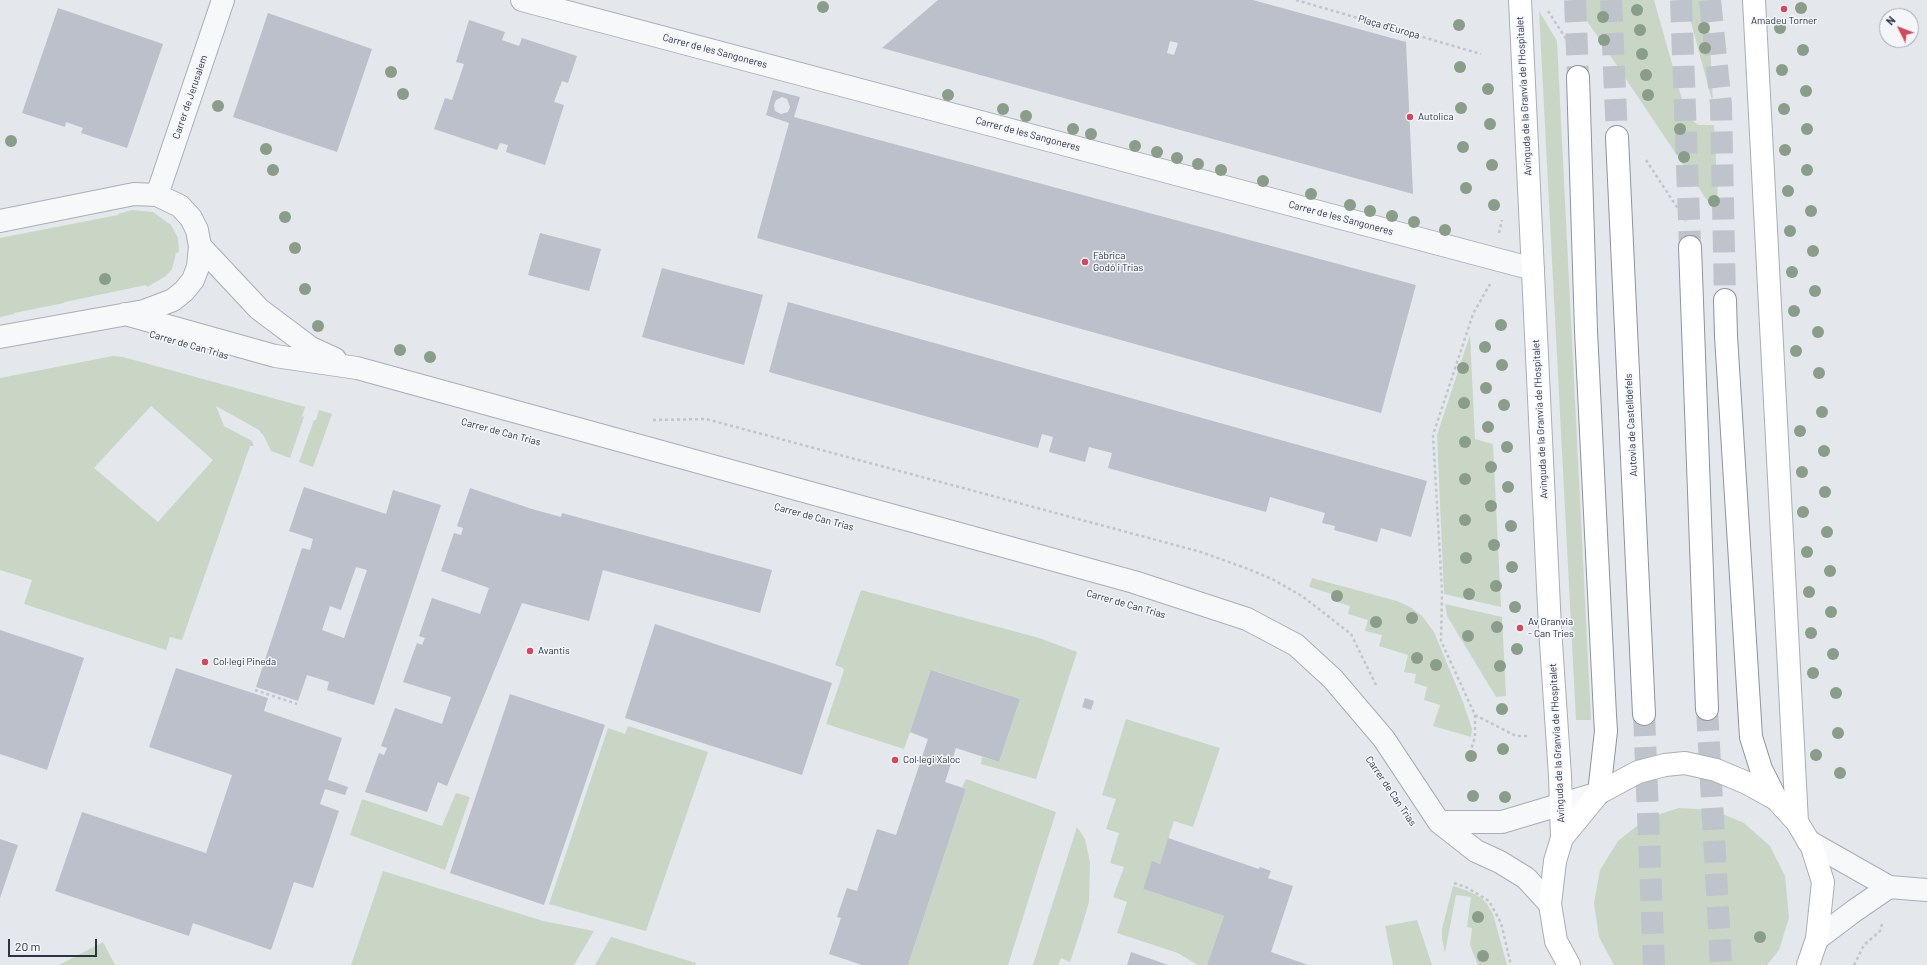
<!DOCTYPE html>
<meta charset="utf-8">
<style>
body{margin:0}
#map{position:relative;width:1927px;height:965px;overflow:hidden;background:#e4e7ec;font-family:Barlow,sans-serif}
canvas{display:block}
.north{position:absolute;left:1879px;top:8px;width:40px;height:40px;box-sizing:border-box;background:#f4f6f9;border:1px solid #a4a8b1;border-radius:50%;rotate:312deg;font-size:11px;font-weight:700;line-height:16px;text-align:center;color:#2b3445}
.north::after{content:'';display:block;margin:auto;width:14px;height:18px;background:#d1495b;clip-path:polygon(50% 0,100% 100%,50% 72%,0 100%)}
.scale{position:absolute;left:8px;top:939px;width:89px;height:18px;box-sizing:border-box;border:2px solid #2b3445;border-top:0;padding-left:5px;font-size:12px;line-height:14px;white-space:nowrap;color:#2b3445;-webkit-text-stroke:3px #f4f6f9;paint-order:stroke}
</style>
<div id="map">
<canvas width="1927" height="965"></canvas>
<div class="north">N</div>
<div class="scale">20 m</div>
</div>
<script>
const context = document.querySelector('canvas').getContext('2d');
context.lineJoin = 'round';
function fillPath(path, color) {
  context.fillStyle = color;
  context.fill(path, 'evenodd');
}
function poly(rows) {
  const path = new Path2D();
  for (const r of rows) {
    path.moveTo(r[0], r[1]);
    for (let i = 2; i < r.length; i += 2) path.lineTo(r[i], r[i + 1]);
  }
  return path;
}
function stroke(path, color, width, dash) {
  context.strokeStyle = color;
  context.lineWidth = width;
  context.lineCap = dash ? 'butt' : 'round';
  context.setLineDash(dash || []);
  context.stroke(path);
}
function label(font, color, halo, rows, align = 'center') {
  context.font = font + ' Barlow,sans-serif';
  context.lineWidth = 3;
  context.setLineDash([]);
  context.textBaseline = 'middle';
  context.strokeStyle = halo;
  context.fillStyle = color;
  for (const [text, x, y, turn = 0] of rows) {
    context.save();
    context.translate(x, y);
    context.rotate((+turn || 0) * Math.PI / 180);
    context.textAlign = isNaN(turn) ? turn : align;
    if (halo) context.strokeText(text, 0, 0);
    context.fillText(text, 0, 0);
    context.restore();
  }
}
const green = poly([
 [1573,0,1654,0,1685,110,1690,118,1698,125,1714,125,1719,218],
 [1685,0,1708,0,1713,104],
 [1539,11,1557,41,1591,720,1576,720],
 [132,210,153,212,171,225,178,238,179,252,176,253,172,269,166,276,147,287,146,285,65,302,64,303,14,313,14,314,0,317,0,238,118,215,118,214],
 [1470,335,1475,439,1493,444,1501,607,1444,594,1437,435],
 [113,356,123,357,305,407,302,416,304,417,290,458,271,451,264,436,259,430,216,406,224,426,252,441,254,446,250,446,182,640,170,637,166,650,24,604,32,580,0,570,0,378],
 [151,406,213,460,158,522,94,468],
 [319,410,332,414,313,467,299,462,314,420,316,420],
 [1312,578,1397,601,1410,607,1422,616,1434,632,1463,702,1472,729,1471,737,1433,726,1440,705,1424,700,1427,687,1414,683,1416,674,1404,672,1408,655,1379,646,1382,635,1365,631,1368,620,1348,614,1350,606,1331,600,1332,594,1309,587],
 [861,590,1039,638,1077,652,1036,779,981,764,982,757,999,762,1020,699,932,670,904,749,826,724,844,670,843,668,835,665],
 [1445,604,1502,617,1506,696,1496,697,1447,616],
 [1126,719,1220,748,1193,827,1174,821,1160,864,1152,862,1143,889,1224,916,1207,965,1198,965,1178,953,1117,933,1127,902,1113,897,1124,867,1110,863,1119,833,1106,829,1116,799,1102,795],
 [628,726,708,752,646,931,549,904,608,728,625,734],
 [966,779,1056,812,1008,965,908,965,966,789,962,787],
 [456,793,470,797,445,870,350,835,362,799,442,826],
 [1679,808,1713,810,1744,823,1770,846,1785,876,1789,918,1779,950,1767,965,1614,965,1599,937,1594,903,1600,870,1618,841,1647,818],
 [1077,827,1085,839,1090,862,1089,902,1081,929,1070,962,1061,958,1058,965,1033,965],
 [383,871,543,921,594,931,574,965,351,965],
 [1453,886,1468,891,1482,898,1487,904,1493,914,1507,965,1478,965,1470,945,1472,928,1467,927,1471,897,1456,895,1445,953,1442,939,1442,929],
 [1417,920,1432,965,1393,965,1385,926],
 [611,937,696,963,695,965,595,965],
 [103,942,115,965,59,965]
]);
const building = poly([
 [938,0,1253,0,1406,42,1413,194,882,48],
 [1170,41,1178,43,1174,55,1167,53],
 [58,8,163,44,127,148,81,133,83,128,66,122,65,127,22,113],
 [268,13,372,49,337,152,233,117],
 [469,20,505,32,502,40,519,46,522,38,577,56,568,83,562,81,554,102,564,105,545,165,506,152,508,145,500,143,497,150,434,129,445,98,452,100,464,64,456,62],
 [773,90,800,97,794,117,1416,285,1381,413,757,238,789,123,766,115],
 [782,97,787,99,790,107,788,112,781,114,775,111,774,105,776,100],
 [540,233,601,249,589,291,528,275],
 [662,268,763,295,744,365,642,337],
 [788,302,1427,481,1411,537,1381,528,1377,542,1334,530,1335,526,1322,523,1325,513,1270,497,1266,512,1108,468,1112,453,1089,447,1085,462,1049,452,1053,437,1042,434,1038,448,769,372],
 [304,487,386,514,393,490,441,505,374,705,327,690,329,682,307,675,298,701,256,687,302,548,310,550,313,539,289,531],
 [356,567,367,570,344,638,322,630,330,606,341,610],
 [470,488,532,509,561,517,562,513,772,570,760,613,603,570,589,621,522,603,447,786,438,782,427,812,365,792,379,753,384,755,387,748,381,746,395,708,442,724,451,697,403,682,417,643,422,645,425,638,419,636,432,598,480,614,489,588,441,571,454,533,461,535,463,528,457,526],
 [655,624,832,683,802,775,625,718],
 [0,630,84,658,47,770,0,754],
 [176,668,268,698,264,711,342,738,328,780,348,787,345,795,325,789,320,804,339,811,313,888,294,882,271,950,193,923,189,936,55,891,82,812,206,853,232,775,149,747],
 [931,670,1020,699,999,762,956,748,945,782,966,789,908,965,862,965,829,954,841,918,837,917,847,888,857,891,877,829,896,835,928,739,910,732],
 [510,694,605,725,544,905,450,873],
 [1085,698,1094,701,1091,710,1082,707],
 [1168,838,1259,869,1260,867,1271,871,1268,878,1293,886,1271,952,1308,965,1207,965,1224,916,1143,889,1152,861,1160,864],
 [0,839,18,845,0,898],
 [1131,952,1168,965,1127,965]
]);
const motorwayTunnel = poly([
 [1575,0,1578,77],
 [1611,0,1617,137],
 [1681,0,1690,247],
 [1710,0,1721,105,1725,300],
 [1707,709,1721,965],
 [1644,714,1654,965]
]);
const path = poly([
 [1296,0,1481,54],
 [1548,11,1574,51],
 [1606,100,1614,111],
 [1646,160,1686,221],
 [1499,233,1502,220],
 [653,420,706,419,1201,552,1248,569,1272,579,1302,596,1351,634,1376,685],
 [255,690,297,704],
 [1475,715,1516,736,1530,736],
 [1468,759,1475,737,1475,715,1441,641,1442,591,1433,435,1473,314,1490,284],
 [1454,883,1466,887,1489,901,1501,923,1511,965],
 [1854,965,1864,945,1880,931,1882,924]
]);
const minor = poly([
 [522,0,1533,269],
 [157,195,223,0],
 [0,221,134,194,157,195,180,206,191,218,197,230,200,246,198,267,193,280,184,291,173,300,160,305,144,311,0,337],
 [200,246,259,309,311,348,335,359],
 [125,314,275,356,357,368,1134,582,1247,619,1296,645,1333,679,1384,739,1439,822,1476,851,1500,862,1526,878,1550,904],
 [1439,822,1502,822,1599,793],
 [1808,841,1889,887,1927,890],
 [1817,939,1854,911,1889,887]
]);
const secondary = poly([
 [1520,0,1550,628,1560,776,1562,838],
 [1754,0,1797,822],
 [1569,965,1556,941,1550,904,1555,861,1562,838,1599,793,1638,772,1665,765,1685,763,1716,770,1747,783,1776,799,1797,822,1812,847,1823,882,1817,939,1808,965]
]);
const motorway = poly([
 [1578,77,1586,331,1605,715,1606,731,1599,793],
 [1617,137,1644,714],
 [1690,247,1707,709],
 [1725,300,1726,336,1751,737,1761,769,1776,799]
]);
const trees = [
 [823,7],
 [1801,8],
 [1637,10],
 [1603,17],
 [1459,25],
 [1704,28],
 [1780,28],
 [1640,30],
 [1604,40],
 [1705,48],
 [1803,50],
 [1642,54],
 [1460,67],
 [1782,70],
 [391,72],
 [1646,75],
 [1488,89],
 [1806,91],
 [403,94],
 [948,95],
 [1648,95],
 [218,106],
 [1461,108],
 [1003,109],
 [1784,109],
 [1026,116],
 [1490,124],
 [1073,129],
 [1680,129],
 [1807,129],
 [1091,134],
 [11,141],
 [1135,146],
 [1463,147],
 [266,149],
 [1785,150],
 [1157,152],
 [1684,157],
 [1177,158],
 [1198,164],
 [1492,165],
 [273,170],
 [1221,170],
 [1807,170],
 [1263,181],
 [1466,188],
 [1788,191],
 [1311,194],
 [1714,201],
 [1350,205],
 [1494,205],
 [1370,211],
 [1811,211],
 [1392,216],
 [285,217],
 [1414,222],
 [1445,230],
 [1790,231],
 [295,248],
 [1813,251],
 [1792,272],
 [105,279],
 [305,289],
 [1815,291],
 [1794,311],
 [1501,325],
 [318,326],
 [1818,332],
 [1485,347],
 [400,350],
 [1796,351],
 [430,357],
 [1502,365],
 [1463,368],
 [1819,373],
 [1486,388],
 [1464,403],
 [1504,405],
 [1822,412],
 [1488,427],
 [1800,431],
 [1465,442],
 [1507,447],
 [1824,451],
 [1491,467],
 [1802,472],
 [1465,479],
 [1508,487],
 [1825,492],
 [1491,506],
 [1803,512],
 [1465,520],
 [1511,526],
 [1827,532],
 [1494,545],
 [1807,552],
 [1466,558],
 [1512,567],
 [1830,571],
 [1496,586],
 [1809,592],
 [1469,594],
 [1337,596],
 [1515,607],
 [1831,612],
 [1412,618],
 [1376,622],
 [1497,627],
 [1811,633],
 [1468,636],
 [1517,649],
 [1833,654],
 [1417,658],
 [1436,665],
 [1500,666],
 [1813,673],
 [1836,693],
 [1502,709],
 [1838,733],
 [1503,749],
 [1816,755],
 [1471,756],
 [1840,773],
 [1473,796],
 [1505,797],
 [1478,917],
 [1760,937],
 [1483,956]
];
const markers = [
 [1784,9,4,"#d1495b"],
 [1410,117,4,"#d1495b"],
 [1085,262,4,"#d1495b"],
 [1520,628,4,"#d1495b"],
 [530,651,4,"#d1495b"],
 [205,662,4,"#d1495b"],
 [895,760,4,"#d1495b"]
];
const poiNames = [
 ["Amadeu Torner",1784,21,"center"],
 ["Autolica",1418,117],
 ["Fàbrica",1093,256],
 ["Godó i Trias",1093,268],
 ["Av Granvia",1528,622],
 ["- Can Tries",1528,634],
 ["Avantis",538,651],
 ["Col·legi Pineda",213,662],
 ["Col·legi Xaloc",903,760]
];
const streetNames = [
 ["Plaça d'Europa",1389,27,16],
 ["Carrer de les Sangoneres",715,51,15],
 ["Avinguda de la Granvia de l'Hospitalet",1524,96,-93],
 ["Carrer de Jerusalem",190,97,-71],
 ["Carrer de les Sangoneres",1028,134,15],
 ["Carrer de les Sangoneres",1341,218,15],
 ["Carrer de Can Trias",189,345,16],
 ["Avinguda de la Granvia de l'Hospitalet",1540,419,-93],
 ["Autovia de Castelldefels",1631,425,-93],
 ["Carrer de Can Trias",501,432,15],
 ["Carrer de Can Trias",814,517,15],
 ["Carrer de Can Trias",1126,604,16],
 ["Avinguda de la Granvia de l'Hospitalet",1557,743,-93],
 ["Carrer de Can Trias",1391,791,56]
];
fillPath(green, '#c9d6c5');
fillPath(building, '#bbc0ca');
stroke(motorwayTunnel, '#bfc3cb', 22, [22, 11]);
stroke(minor, '#a9aeb7', 24);
stroke(secondary, '#a9aeb7', 24);
stroke(motorway, '#8b94a3', 24);
stroke(path, '#c2c5cb', 2.5, [3, 3]);
stroke(minor, '#f7f8fa', 22);
stroke(secondary, '#fff', 22);
stroke(motorway, '#fff', 22);
context.fillStyle = '#899d89';
for (const [x, y] of trees) {
  context.beginPath();
  context.arc(x, y, 6, 0, 2 * Math.PI);
  context.fill();
}
for (const [x, y, r, color] of markers) {
  const dot = new Path2D();
  dot.arc(x, y, r, 0, 2 * Math.PI);
  context.fillStyle = color;
  context.fill(dot);
  stroke(dot, '#f4f6f9', 1.5);
}
label('10px', '#2b3445', '#f4f6f9', poiNames, 'left');
label('10px', '#2b3445', '#f4f6f9', streetNames);
</script>
